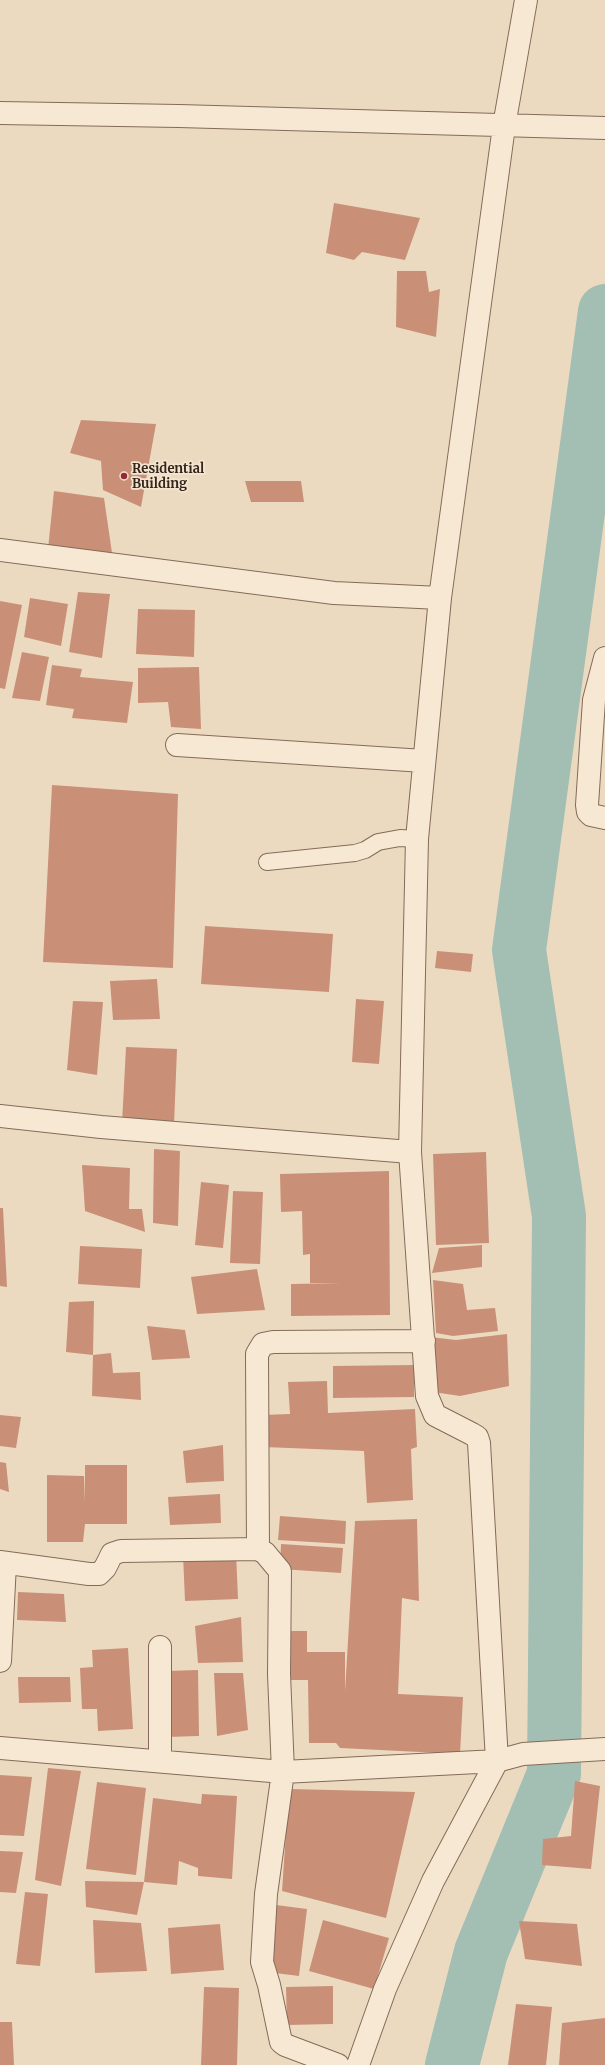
<!DOCTYPE html>
<style>
body{margin:0}
canvas{display:block;background:#ecdac0}
</style>
<canvas width="605" height="2065"></canvas>
<script>
const context = document.querySelector('canvas').getContext('2d');
context.lineJoin = 'round';
function poly(rows) {
  const path = new Path2D();
  for (const r of rows) {
    path.moveTo(r[0], r[1]);
    for (let i = 2; i < r.length; i += 2) path.lineTo(r[i], r[i + 1]);
  }
  return path;
}
function stroke(path, color, width, dash) {
  context.strokeStyle = color;
  context.lineWidth = width;
  context.lineCap = dash ? 'butt' : 'round';
  context.setLineDash(dash || []);
  context.stroke(path);
}
function fillPath(path, color) {
  context.fillStyle = color;
  context.fill(path, 'evenodd');
}
function label(font, color, halo, rows, align = 'center') {
  context.font = font + ' Merriweather,serif';
  context.lineWidth = 3.5;
  context.setLineDash([]);
  context.textBaseline = 'middle';
  context.strokeStyle = halo;
  context.fillStyle = color;
  for (const [text, x, y, turn = 0] of rows) {
    context.save();
    context.translate(x, y);
    context.rotate((+turn || 0) * Math.PI / 180);
    context.textAlign = isNaN(turn) ? turn : align;
    if (halo) context.strokeText(text, 0, 0);
    context.fillText(text, 0, 0);
    context.restore();
  }
}
const river = poly([
 [452,2065,481,1952,554,1774,559,1216,519,950,605,311]
]);
const building = poly([
 [334,203,420,218,405,260,362,252,354,260,326,253],
 [397,271,426,271,429,292,440,289,436,337,396,327],
 [81,420,156,424,141,507,103,490,101,461,70,453],
 [245,481,301,481,304,502,251,502],
 [54,491,104,498,112,553,48,549],
 [78,592,110,594,102,658,69,652],
 [30,598,68,604,61,646,24,637],
 [0,601,22,605,5,689,0,688],
 [138,609,195,610,194,657,136,654],
 [22,652,49,657,40,701,12,698],
 [52,665,82,669,80,677,133,682,127,723,72,718,74,709,46,705],
 [199,667,201,729,171,727,168,702,138,703,138,668],
 [52,785,178,794,173,968,43,962],
 [205,926,333,934,329,992,201,984],
 [437,951,473,954,471,972,435,968],
 [157,979,160,1019,113,1020,110,981],
 [356,999,384,1001,379,1064,352,1062],
 [73,1001,103,1002,97,1075,67,1070],
 [126,1047,177,1049,174,1125,122,1123],
 [154,1149,180,1151,178,1226,153,1223],
 [486,1152,489,1243,436,1245,433,1154],
 [82,1165,130,1168,129,1209,142,1209,145,1232,85,1211],
 [389,1171,390,1315,291,1316,291,1284,342,1283,310,1283,310,1254,303,1255,302,1211,281,1212,280,1174],
 [201,1182,229,1185,223,1248,195,1245],
 [233,1191,263,1192,260,1264,230,1263],
 [0,1208,3,1208,7,1287,0,1286],
 [482,1245,482,1267,432,1273,439,1248],
 [80,1246,142,1249,140,1288,78,1284],
 [257,1269,265,1310,197,1314,191,1277],
 [433,1280,463,1284,467,1310,495,1308,498,1331,453,1336,436,1333],
 [94,1301,93,1355,66,1352,69,1302],
 [147,1326,185,1330,190,1358,152,1360],
 [507,1334,509,1386,460,1396,433,1392,430,1337,456,1340],
 [111,1353,113,1373,140,1372,141,1400,92,1396,93,1355],
 [414,1365,414,1397,333,1398,333,1366],
 [327,1381,328,1413,415,1409,417,1447,411,1449,413,1500,367,1503,364,1451,264,1447,262,1415,290,1414,288,1382],
 [0,1415,21,1417,16,1448,0,1446],
 [223,1445,224,1481,186,1483,183,1451],
 [0,1462,6,1463,9,1492,0,1489],
 [85,1465,127,1465,127,1524,85,1524,83,1542,47,1542,47,1475,84,1476,85,1502],
 [220,1494,221,1523,170,1525,168,1497],
 [280,1516,346,1521,345,1544,278,1540],
 [417,1519,419,1601,402,1598,398,1694,463,1697,460,1754,340,1748,336,1743,309,1743,308,1680,283,1680,282,1631,307,1631,307,1652,345,1652,345,1692,355,1521],
 [281,1544,343,1548,341,1573,280,1569],
 [236,1552,238,1599,185,1601,183,1554],
 [18,1592,64,1594,66,1622,17,1620],
 [241,1617,243,1662,198,1663,195,1626],
 [128,1648,133,1729,98,1731,97,1709,82,1709,80,1668,93,1667,92,1650],
 [198,1670,199,1736,167,1737,166,1671],
 [214,1673,243,1673,248,1730,217,1736],
 [18,1677,70,1677,71,1702,19,1703],
 [48,1768,81,1771,61,1886,35,1880],
 [0,1775,32,1777,24,1836,0,1835],
 [575,1781,600,1786,591,1869,542,1865,543,1839,571,1836],
 [97,1782,146,1788,136,1875,86,1869],
 [289,1789,415,1792,386,1918,282,1891],
 [202,1794,237,1796,232,1879,198,1876,198,1868,179,1861,177,1885,144,1882,153,1798,201,1804],
 [0,1851,23,1852,16,1893,0,1892],
 [85,1881,144,1882,137,1915,86,1907],
 [25,1892,48,1894,40,1966,16,1964],
 [276,1905,307,1909,299,1976,267,1972],
 [93,1920,141,1923,147,1971,95,1973],
 [323,1920,389,1938,374,1989,309,1971],
 [519,1921,577,1924,582,1966,525,1959],
 [220,1924,224,1970,171,1974,168,1928],
 [333,1986,333,2024,287,2025,286,1987],
 [204,1987,239,1988,237,2065,201,2065],
 [516,2004,552,2007,546,2065,508,2065],
 [605,2018,605,2065,559,2065,562,2023],
 [0,2022,12,2022,14,2065,0,2065]
]);
const lane = poly([
 [267,862,355,853,365,850,378,842,400,838,417,839]
]);
const street = poly([
 [0,113,179,116,605,128],
 [0,550,334,593,440,598],
 [605,658,594,700,587,805,588,812,591,815,605,818],
 [177,745,424,761],
 [0,1116,101,1127,410,1152],
 [0,1562,89,1574,99,1574,105,1568,112,1554,121,1551,258,1549],
 [0,1661,5,1564],
 [0,1748,283,1772,497,1761,523,1754,605,1749],
 [160,1761,160,1647],
 [338,2065,285,2045,281,2042,269,1985,262,1962,266,1894,283,1772,279,1674,280,1571,265,1553,258,1549,257,1354,263,1344,273,1342,424,1341],
 [358,2065,385,1989,433,1881,497,1761,479,1443,477,1437,472,1434,435,1415,427,1396,410,1152,417,839,440,598,504,126,526,0]
]);
const markers = [
 [124,476,4,"#912b37"]
];
const poiNames = [
 ["Residential",132,469],
 ["Building",132,484]
];
stroke(river, '#a3beb3', 54);
fillPath(building, '#c99077');
stroke(lane, '#846b59', 18);
stroke(street, '#846b59', 24);
stroke(lane, '#f7e8d3', 16);
stroke(street, '#f7e8d3', 22);
for (const [x, y, r, color] of markers) {
  const dot = new Path2D();
  dot.arc(x, y, r, 0, 2 * Math.PI);
  context.fillStyle = color;
  context.fill(dot);
  stroke(dot, '#f4e5cf', 1.5);
}
label('bold 13px', '#34251d', '#f4e5cf', poiNames, 'left');
</script>
